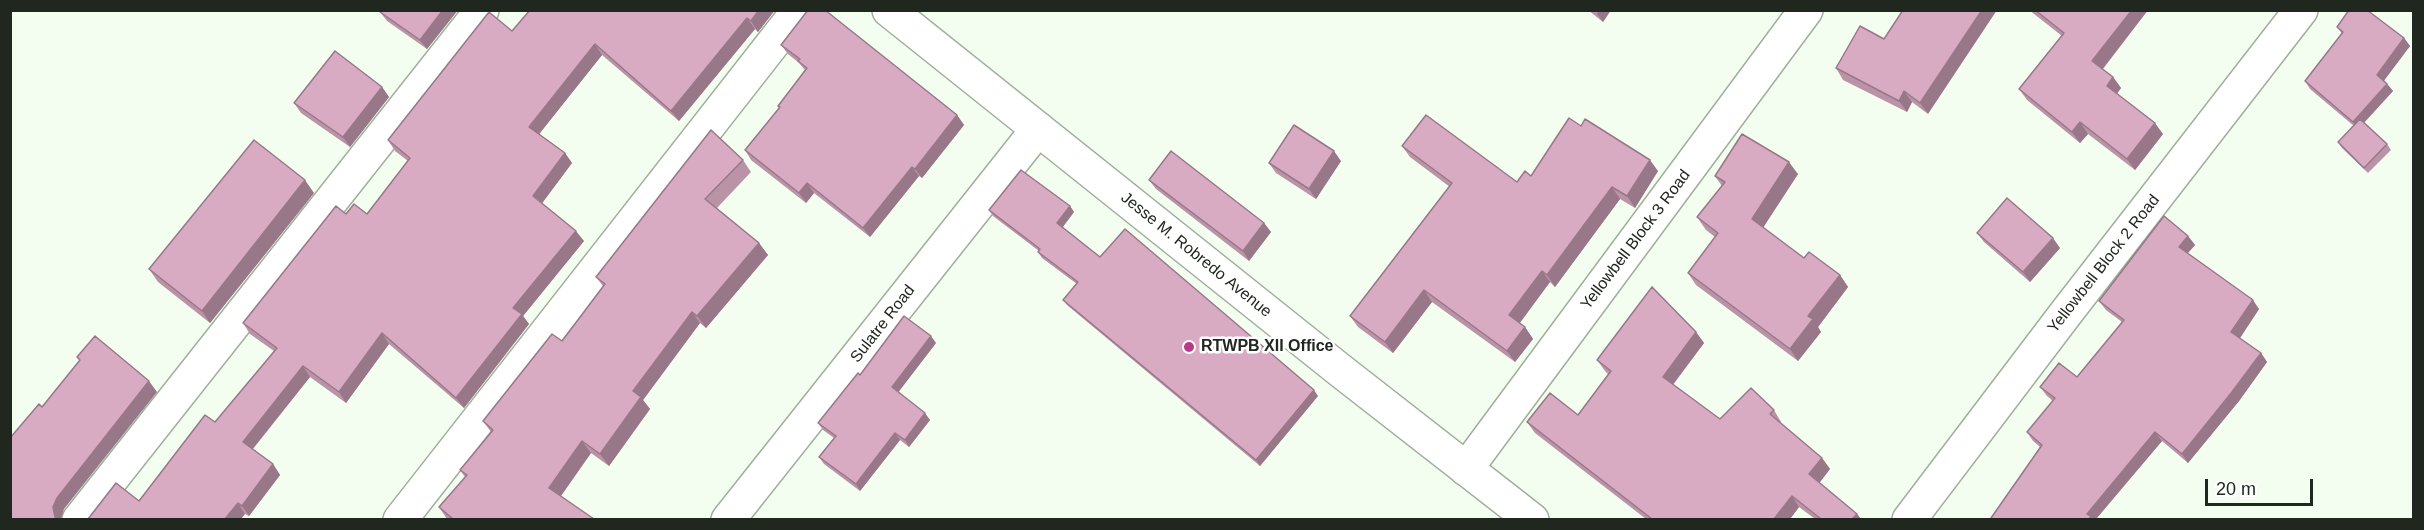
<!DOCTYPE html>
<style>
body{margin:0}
#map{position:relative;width:2424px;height:530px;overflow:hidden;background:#f3fef1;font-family:Arial,sans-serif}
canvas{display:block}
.frame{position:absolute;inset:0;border:12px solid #20271f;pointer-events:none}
.scale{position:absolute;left:2205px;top:479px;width:108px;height:27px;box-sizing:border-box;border:3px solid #20271f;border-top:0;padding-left:8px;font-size:18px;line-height:21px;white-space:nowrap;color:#20271f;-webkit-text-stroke:4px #fff;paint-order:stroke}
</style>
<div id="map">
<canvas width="2424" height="530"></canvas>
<div class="frame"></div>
<div class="scale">20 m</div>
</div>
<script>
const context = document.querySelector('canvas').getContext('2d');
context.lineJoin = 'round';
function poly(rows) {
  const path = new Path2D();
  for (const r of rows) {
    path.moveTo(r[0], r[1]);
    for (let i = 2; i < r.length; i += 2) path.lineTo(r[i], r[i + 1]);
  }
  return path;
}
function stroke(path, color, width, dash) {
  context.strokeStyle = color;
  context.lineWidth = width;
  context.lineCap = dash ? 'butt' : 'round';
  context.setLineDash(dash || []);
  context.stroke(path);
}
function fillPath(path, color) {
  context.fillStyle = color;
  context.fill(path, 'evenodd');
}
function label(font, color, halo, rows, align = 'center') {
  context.font = font + ' Arial,sans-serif';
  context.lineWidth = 5;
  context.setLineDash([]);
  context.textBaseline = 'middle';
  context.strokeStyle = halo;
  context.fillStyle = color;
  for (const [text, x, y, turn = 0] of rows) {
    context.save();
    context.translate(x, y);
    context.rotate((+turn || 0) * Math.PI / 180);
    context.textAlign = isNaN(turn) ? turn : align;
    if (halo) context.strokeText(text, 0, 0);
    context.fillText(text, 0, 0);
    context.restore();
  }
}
const street = poly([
 [1466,469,1806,10],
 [79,520,482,10],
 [400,520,799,10],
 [728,520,1038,129],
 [1909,520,2066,313,2301,10]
]);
const secondary = poly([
 [889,10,1341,371,1532,520]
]);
const wall = poly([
 [458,10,427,49,387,21,380,12],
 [775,10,758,32,755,29,679,121,602,55,539,134,565,153,572,163,542,203,584,241,523,316,529,324,464,408,389,344,346,403,310,377,253,449,273,464,280,475,249,516,245,514,139,501,215,422,274,351,250,334,243,323,367,214,408,161,395,151,388,140,512,31],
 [1588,10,1611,10,1603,22],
 [2029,10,2148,10,2103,69,2113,77,2121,88,2117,94,2163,134,2135,170,2088,134,2080,143,2027,100,2019,89,2062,36],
 [2337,27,2404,38,2410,46,2384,80,2393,91,2364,123,2387,144,2391,150,2368,173,2342,148,2338,142,2354,126,2310,89,2305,81,2342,34],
 [1884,39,1928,114,1912,102,1907,112,1843,80,1836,68],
 [781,45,957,115,964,125,922,178,919,176,870,237,814,193,806,203,751,160,745,150,779,108,778,106,805,70,799,63,788,54],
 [382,87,389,97,350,147,301,113,294,103],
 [1402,146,1517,182,1531,176,1658,171,1635,208,1620,199,1555,287,1550,282,1519,323,1525,327,1533,339,1515,362,1432,302,1393,353,1358,327,1350,316,1450,187,1410,157],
 [743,160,751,172,717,208,759,243,768,255,706,328,700,323,643,400,650,409,609,466,591,453,561,496,594,519,447,519,439,507,465,477,460,470,491,432,483,421,562,341,603,286,596,277],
 [1341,161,1316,199,1276,173,1269,163],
 [1798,174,1763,227,1804,258,1840,275,1848,287,1818,327,1821,332,1798,361,1696,285,1688,273,1715,237,1706,230,1697,217,1722,186,1715,176],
 [1149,180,1264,223,1271,232,1249,261,1156,189],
 [314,193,210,323,158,282,149,269],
 [1070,206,1074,212,1063,227,1100,257,1318,396,1260,466,1067,305,1063,300,1077,284,1042,258,1038,252,1039,251,993,216,989,210],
 [1977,233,2060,248,2030,282,1984,242],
 [2188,236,2195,245,2188,253,2259,309,2240,338,2261,353,2267,362,2239,401,2188,463,2162,441,2096,519,1992,519,1991,518,2040,447,2033,441,2027,432,2053,401,2047,396,2040,387,2077,377,2122,322,2106,310,2099,301],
 [1696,332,1704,343,1673,385,1720,419,1774,410,1781,422,1780,423,1822,458,1830,469,1819,483,1857,514,1861,519,1815,519,1799,507,1790,519,1646,519,1535,433,1527,422,1578,415,1608,374,1605,371,1597,360],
 [936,343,898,392,930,420,909,447,900,440,860,491,824,464,819,457,834,438,823,430,818,423,860,375]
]);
const shadedWall = poly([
 [443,10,458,10,427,49,420,40],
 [759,10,775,10,758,32,751,21],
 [1600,10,1611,10,1603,22,1597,14],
 [1982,10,1997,10,1928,114,1920,103],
 [2132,10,2148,10,2100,72,2092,61],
 [747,18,755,29,679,121,671,111],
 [2404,38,2410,46,2383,82,2377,75],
 [595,44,602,55,536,138,529,127],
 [2113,77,2121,88,2114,97,2107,86],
 [2387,84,2393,91,2358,129,2353,122],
 [382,87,389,97,350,147,343,137],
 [1904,91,1912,102,1907,112,1899,101],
 [957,115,964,125,922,178,915,169],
 [2080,122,2088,134,2080,143,2072,132],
 [2155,123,2163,134,2135,170,2127,159],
 [1334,151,1341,161,1316,199,1309,189],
 [565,153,572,163,540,206,533,196],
 [1650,160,1658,171,1635,208,1627,196],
 [1789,162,1798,174,1761,231,1752,219],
 [912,167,919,176,870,237,863,228],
 [305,180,314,193,210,323,202,311],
 [807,183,814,193,806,203,799,193],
 [1612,187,1620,199,1555,287,1547,275],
 [1070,206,1074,212,1061,229,1057,223],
 [1264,223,1271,232,1249,261,1243,251],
 [576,231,584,241,523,316,529,324,464,408,456,398,513,308],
 [2188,236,2195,245,2185,256,2179,247],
 [2053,238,2060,248,2030,282,2023,272],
 [759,243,768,255,706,328,697,316],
 [1542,271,1550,282,1517,327,1509,315],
 [1840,275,1848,287,1818,327,1821,332,1798,361,1790,349,1808,316],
 [1424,290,1432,302,1393,353,1385,342],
 [2253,300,2259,309,2238,341,2231,332],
 [692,312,700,323,643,400,650,409,609,466,600,454,633,391],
 [1525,327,1533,339,1515,362,1507,351],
 [1696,332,1704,343,1670,388,1663,377],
 [382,333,389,344,346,403,339,392],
 [931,336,936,343,897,394,892,387],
 [2261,353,2267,362,2239,401,2188,463,2182,454],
 [303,366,310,377,250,452,243,442],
 [149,381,157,392,64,509,61,519,56,519,55,517,53,507,57,498],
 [1314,390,1318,396,1260,466,1256,460],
 [925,413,930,420,909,447,905,440],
 [2155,432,2162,441,2096,519,2089,519,2087,514],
 [895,433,900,440,860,491,856,484],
 [582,441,591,453,558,500,549,488],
 [1822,458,1830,469,1817,486,1809,474],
 [273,464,280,475,249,516,242,506],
 [1792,496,1799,507,1790,519,1774,519],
 [238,503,245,514,241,519,225,519],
 [1857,514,1861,519,1852,519]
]);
const building = poly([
 [381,10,443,10,420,40,380,12,381,10],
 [530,10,759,10,751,21,747,18,671,111,595,44,529,127,565,153,533,196,576,231,513,308,522,314,456,398,382,333,339,392,303,366,243,442,273,464,242,506,238,503,225,519,88,519,116,483,139,501,205,415,215,422,277,348,243,323,336,206,346,214,354,204,367,214,410,158,388,140,489,12,512,31,530,10],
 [808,10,825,10,957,115,915,169,912,167,863,228,807,183,799,193,745,150,780,107,778,106,807,68,798,61,800,59,781,45,808,10],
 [1903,10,1982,10,1920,103,1904,91,1899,101,1836,68,1860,26,1884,39,1903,10],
 [2035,10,2132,10,2092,61,2113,77,2107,86,2155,123,2127,159,2080,122,2072,132,2019,89,2064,33,2035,10],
 [2349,10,2367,10,2404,38,2377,75,2387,84,2353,122,2305,81,2343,32,2337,27,2349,10],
 [335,51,382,87,343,137,294,103,335,51],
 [1426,115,1517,182,1525,171,1531,176,1569,118,1581,126,1585,119,1650,160,1627,196,1612,187,1547,275,1542,271,1509,315,1525,327,1507,351,1424,290,1385,342,1350,316,1452,183,1402,146,1426,115],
 [2360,119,2387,144,2364,168,2338,142,2360,119],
 [1294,125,1334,151,1309,189,1269,163,1294,125],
 [711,130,743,160,705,199,759,243,697,316,692,312,633,391,641,397,600,454,582,441,549,488,594,519,453,519,439,507,467,475,460,470,493,430,483,421,552,334,562,341,605,284,596,277,711,130],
 [1742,134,1789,162,1752,219,1804,258,1809,252,1840,275,1808,316,1813,319,1790,349,1688,273,1718,233,1697,217,1725,182,1715,176,1742,134],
 [254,140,305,180,202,311,149,269,254,140],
 [1171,151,1264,223,1243,251,1149,180,1171,151],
 [1021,170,1070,206,1057,223,1100,257,1125,229,1314,390,1256,460,1063,300,1078,282,1038,252,1040,249,989,210,1021,170],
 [2007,198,2053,238,2023,272,1977,233,2007,198],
 [2164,216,2188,236,2179,247,2253,300,2231,332,2261,353,2232,392,2182,454,2155,432,2087,514,2091,516,2089,519,1993,519,1991,518,2042,445,2027,432,2055,398,2040,387,2059,363,2077,377,2124,320,2099,301,2164,216],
 [1652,287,1696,332,1663,377,1720,419,1751,388,1774,410,1770,414,1822,458,1809,474,1857,514,1852,519,1821,519,1792,496,1774,519,1652,519,1527,422,1550,393,1578,415,1611,371,1597,360,1652,287],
 [904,316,931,336,892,387,925,413,905,440,895,433,856,484,819,457,836,436,818,423,858,373,860,375,904,316],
 [95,336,149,381,57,498,53,507,55,517,57,519,10,519,10,438,39,404,42,407,80,360,77,357,95,336]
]);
const markers = [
 [1189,347,6,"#b93a87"]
];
const streetNames = [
 ["Yellowbell Block 3 Road",1636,240,-53],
 ["Jesse M. Robredo Avenue",1196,255,39],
 ["Yellowbell Block 2 Road",2104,264,-52],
 ["Sulatre Road",883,324,-52]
];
const poiNames = [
 ["RTWPB XII Office",1201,347]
];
stroke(street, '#9eaf9a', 36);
stroke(secondary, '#9eaf9a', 36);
stroke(street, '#fff', 33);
stroke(secondary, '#fff', 33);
fillPath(wall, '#bb93a7');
fillPath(shadedWall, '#987888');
fillPath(building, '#d9abc2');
stroke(building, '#987888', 1.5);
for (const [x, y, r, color] of markers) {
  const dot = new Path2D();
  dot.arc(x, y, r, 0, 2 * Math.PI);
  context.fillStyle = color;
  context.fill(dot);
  stroke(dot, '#fff', 2);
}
label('16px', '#20271f', '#fff', streetNames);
label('bold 16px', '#20271f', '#fff', poiNames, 'left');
</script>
